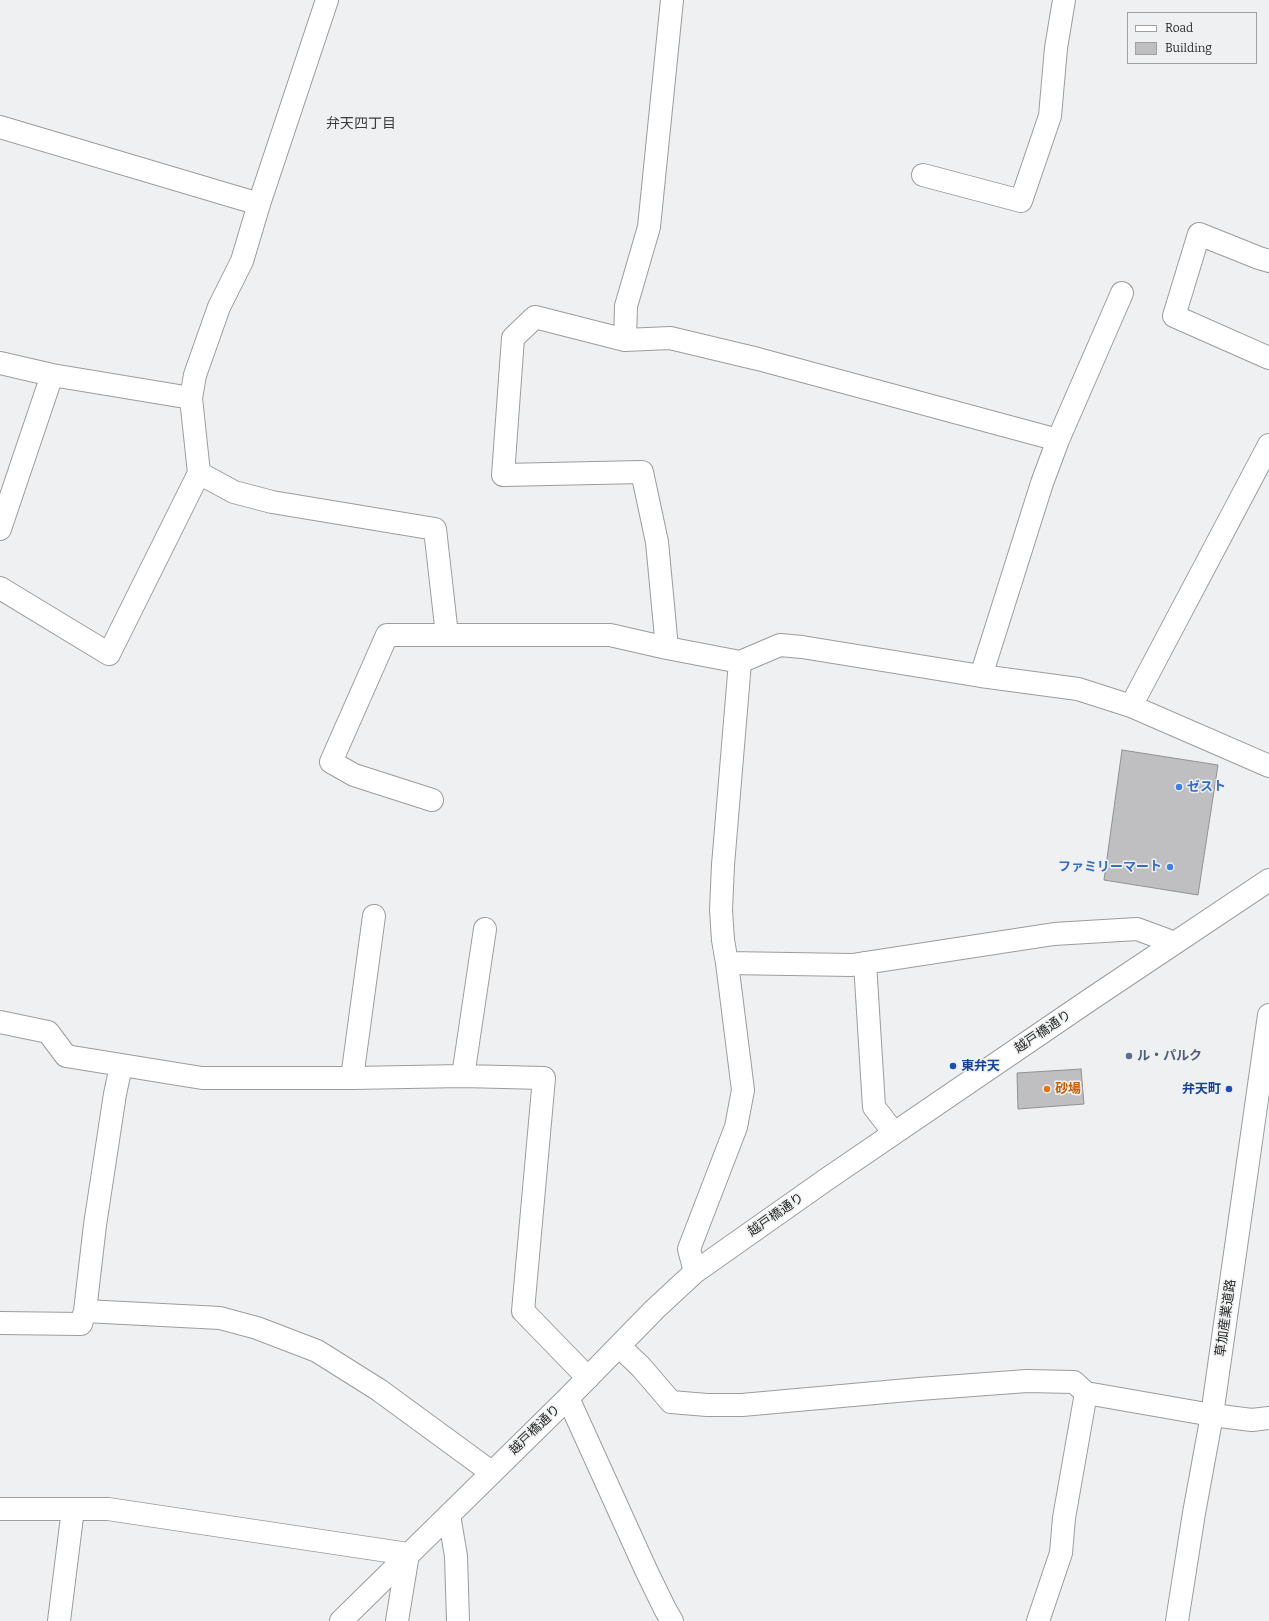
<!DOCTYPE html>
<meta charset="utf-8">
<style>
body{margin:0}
#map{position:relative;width:1269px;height:1621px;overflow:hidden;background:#eff0f1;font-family:Bitter,serif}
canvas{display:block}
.legend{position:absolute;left:1127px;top:12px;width:130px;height:52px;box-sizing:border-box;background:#eff0f1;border:1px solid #9fa0a1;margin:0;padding:5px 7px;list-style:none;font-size:12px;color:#282828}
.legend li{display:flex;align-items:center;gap:8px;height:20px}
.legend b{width:20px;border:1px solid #9fa0a1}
</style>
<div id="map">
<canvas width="1269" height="1621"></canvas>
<ul class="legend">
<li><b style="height:5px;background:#fff"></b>Road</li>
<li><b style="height:11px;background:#bfbfc1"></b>Building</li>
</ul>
</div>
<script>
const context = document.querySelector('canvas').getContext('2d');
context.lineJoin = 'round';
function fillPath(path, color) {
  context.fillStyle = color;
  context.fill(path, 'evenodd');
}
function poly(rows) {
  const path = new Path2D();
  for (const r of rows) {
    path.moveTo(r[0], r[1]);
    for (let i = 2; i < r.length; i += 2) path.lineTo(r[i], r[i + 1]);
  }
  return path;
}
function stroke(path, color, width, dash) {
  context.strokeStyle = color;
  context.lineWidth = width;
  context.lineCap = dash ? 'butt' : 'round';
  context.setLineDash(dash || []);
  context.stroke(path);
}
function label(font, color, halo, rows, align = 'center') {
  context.font = font + ' Bitter,"Noto Sans JP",serif';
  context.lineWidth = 3;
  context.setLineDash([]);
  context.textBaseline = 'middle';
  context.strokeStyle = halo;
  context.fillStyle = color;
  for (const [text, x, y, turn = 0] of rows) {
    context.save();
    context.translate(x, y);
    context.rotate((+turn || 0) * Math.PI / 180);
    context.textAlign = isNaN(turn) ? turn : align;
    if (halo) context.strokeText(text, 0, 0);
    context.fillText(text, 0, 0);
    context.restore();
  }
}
const building = poly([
 [1122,750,1218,765,1198,895,1104,880,1122,750],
 [1081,1069,1084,1104,1018,1109,1017,1073,1081,1069]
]);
const minor = poly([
 [0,127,259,204],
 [923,175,1021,201,1050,116,1056,48,1064,0],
 [1269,261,1259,258,1199,234,1174,316,1269,358],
 [625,340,626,306,649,227,672,0],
 [0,363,52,375,191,398,195,375,219,307,242,261,259,204,327,0],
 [1058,440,1122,293],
 [199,473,234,492,272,502,435,529,447,635],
 [0,529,52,375],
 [0,588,109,654,199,473,191,398],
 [667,648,657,542,642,472,503,475,513,338,535,317,625,340,670,338,758,359,1058,440,1042,483,981,676],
 [1131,706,1269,445],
 [432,800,354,775,331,762,387,635,610,635,667,648,740,662,780,645,802,647,981,676,1078,689,1131,706,1269,766],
 [727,963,852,965,1054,934,1137,929,1175,943],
 [865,963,874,1107,894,1133],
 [0,1022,48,1032,66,1056,202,1078,352,1078,463,1076,544,1078,523,1311,588,1378],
 [463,1076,485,929],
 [352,1078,374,916],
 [695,1272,689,1249,736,1127,743,1090,727,963,723,940,721,910,723,865,740,662],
 [85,1311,220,1318,257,1328,317,1351,379,1390,491,1472],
 [0,1323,81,1324,85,1311,95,1225,115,1094,121,1066],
 [619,1346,641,1367,671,1402,707,1405,742,1405,919,1389,1027,1381,1074,1382,1086,1393,1064,1518,1061,1553,1038,1621],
 [1086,1393,1212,1415,1252,1420,1269,1418],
 [568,1398,646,1570,665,1609,672,1621],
 [0,1509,108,1509,408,1554,397,1621],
 [449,1515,456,1556,458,1621],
 [59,1621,73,1509],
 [341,1621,568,1398,655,1309,695,1272,827,1179,1091,999,1269,880]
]);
const major = poly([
 [1177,1621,1194,1513,1212,1415,1269,1015]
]);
const markers = [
 [1179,787,4,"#3f7fe0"],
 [1170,867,4,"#3f7fe0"],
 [1129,1056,4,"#5c6f8a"],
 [953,1066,4,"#1a4fb4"],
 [1047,1089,4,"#e8710a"],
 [1229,1089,4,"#1a4fb4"]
];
const shopNames = [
 ["ゼスト",1187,787],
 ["ファミリーマート",1162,867,"right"]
];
const streetNames = [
 ["越戸橋通り",1043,1032,-34],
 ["越戸橋通り",776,1215,-35],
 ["草加産業道路",1226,1318,-82],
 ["越戸橋通り",535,1430,-44]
];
const serviceNames = [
 ["ル・パルク",1137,1056]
];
const transitNames = [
 ["東弁天",961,1066],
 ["弁天町",1221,1089,"right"]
];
const foodNames = [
 ["砂場",1055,1089]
];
const neighbourhoodNames = [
 ["弁天四丁目",361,124]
];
fillPath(building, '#bfbfc1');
stroke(building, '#919193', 1);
stroke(minor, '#9c9c9d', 24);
stroke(major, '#9c9c9d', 24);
stroke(minor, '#fff', 22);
stroke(major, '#fff', 22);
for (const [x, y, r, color] of markers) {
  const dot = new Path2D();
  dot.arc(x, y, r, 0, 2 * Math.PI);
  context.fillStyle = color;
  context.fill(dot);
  stroke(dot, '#eff0f1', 1.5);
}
label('bold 13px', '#366cbe', '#eff0f1', shopNames, 'left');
label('13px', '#282828', '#eff0f1', streetNames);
label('bold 13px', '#4e5e75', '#eff0f1', serviceNames, 'left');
label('bold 13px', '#164399', '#eff0f1', transitNames, 'left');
label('bold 13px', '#c56008', '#eff0f1', foodNames, 'left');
label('14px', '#3a3a3c', '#eff0f1', neighbourhoodNames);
</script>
